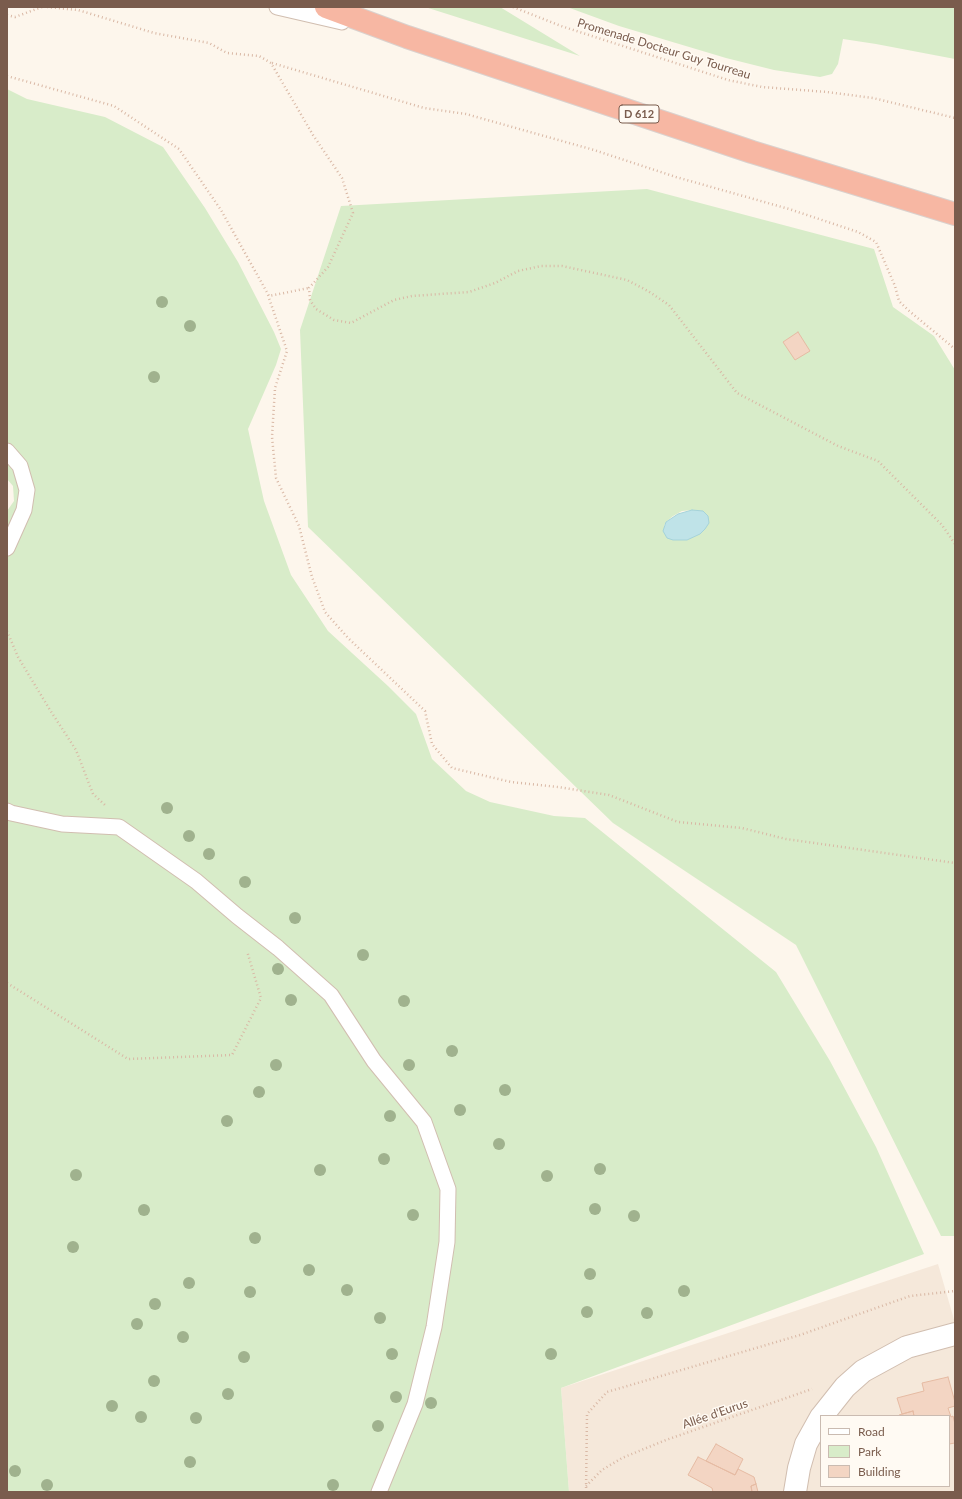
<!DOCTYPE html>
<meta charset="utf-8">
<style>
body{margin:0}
#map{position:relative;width:962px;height:1499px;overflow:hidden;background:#fdf6ec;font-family:Lato,sans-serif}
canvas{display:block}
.frame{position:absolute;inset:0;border:8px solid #7a5c4d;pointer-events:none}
.legend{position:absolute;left:820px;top:1415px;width:130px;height:72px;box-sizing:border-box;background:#fffaf3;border:1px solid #cabbb1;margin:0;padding:5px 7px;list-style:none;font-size:12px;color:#7a5c4d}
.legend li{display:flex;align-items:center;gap:8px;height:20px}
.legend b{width:20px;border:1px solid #cabbb1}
</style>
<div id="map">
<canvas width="962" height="1499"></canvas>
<div class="frame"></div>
<ul class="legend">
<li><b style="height:5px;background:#fff"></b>Road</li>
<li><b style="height:11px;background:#d8ecc9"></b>Park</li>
<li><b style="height:11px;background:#f3d5c3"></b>Building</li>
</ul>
</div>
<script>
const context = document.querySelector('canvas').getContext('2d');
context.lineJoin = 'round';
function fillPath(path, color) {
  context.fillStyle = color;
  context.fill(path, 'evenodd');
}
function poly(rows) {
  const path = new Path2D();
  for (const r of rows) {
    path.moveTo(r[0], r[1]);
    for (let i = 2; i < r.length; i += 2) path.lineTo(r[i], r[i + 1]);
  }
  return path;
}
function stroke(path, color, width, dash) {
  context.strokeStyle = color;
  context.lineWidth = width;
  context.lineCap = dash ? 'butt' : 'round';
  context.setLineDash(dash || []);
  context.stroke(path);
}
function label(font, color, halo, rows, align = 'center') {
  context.font = font + ' Lato,sans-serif';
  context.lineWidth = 3;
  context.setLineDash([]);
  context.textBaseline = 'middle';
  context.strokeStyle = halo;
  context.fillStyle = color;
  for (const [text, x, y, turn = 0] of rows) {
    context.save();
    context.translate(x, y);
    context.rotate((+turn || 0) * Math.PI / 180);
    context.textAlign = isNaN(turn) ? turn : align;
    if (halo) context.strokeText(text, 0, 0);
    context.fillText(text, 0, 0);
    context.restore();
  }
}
const residential = poly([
 [938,1264,955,1323,955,1492,569,1492,561,1388],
 [821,1416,949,1416,949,1486,821,1486]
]);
const green = poly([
 [425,7,500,7,580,56],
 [567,7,955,7,955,59,876,44,843,39,838,64,832,74,820,77,774,70,726,58,619,26],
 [7,89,27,99,105,117,163,147,205,208,238,262,274,332,281,349,276,365,248,429,264,501,291,575,328,631,388,686,416,714,432,759,466,791,490,802,554,816,585,818,776,972,830,1061,876,1147,924,1254,561,1388,569,1492,7,1492,7,511,14,501,13,486,7,479],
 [647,189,874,249,893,307,934,336,955,370,955,1236,941,1236,796,945,613,823,308,527,300,330,341,206],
 [692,510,687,540,677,540,664,526,666,522,673,516,682,511]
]);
const water = poly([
 [692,510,703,511,708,516,709,523,705,529,700,534,687,540,673,540,667,538,663,531,666,522,678,514,692,510]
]);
const building = poly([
 [798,332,810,351,795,360,783,342,798,332],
 [948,1377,955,1402,955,1406,948,1408,951,1417,953,1416,955,1424,955,1443,949,1444,949,1416,914,1416,913,1411,902,1414,897,1398,924,1391,922,1383,948,1377],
 [913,1411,914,1416,899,1416,899,1415,913,1411],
 [716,1444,743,1459,735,1475,706,1461,716,1444],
 [698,1457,735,1475,738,1469,754,1477,756,1484,751,1486,752,1492,713,1492,712,1488,688,1475,698,1457],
 [756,1484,758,1492,752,1492,751,1486,756,1484]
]);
const path = poly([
 [47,7,78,10,154,33,209,43,227,53,259,56,271,63,313,135,342,178,353,213,328,267,309,288,310,300,316,309,334,320,351,323,394,300,412,296,469,292,495,283,518,271,541,266,562,266,627,280,648,291,669,305,737,393,838,446,878,461,942,525,955,544],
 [513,7,561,26,728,80,762,87,827,92,873,98,955,118],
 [7,15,15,17,42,7],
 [272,63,424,108,466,114,594,150,676,177,789,209,858,232,876,242,895,286,899,301,908,310,955,349],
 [7,76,114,106,179,149,221,210,269,296,309,288],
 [268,295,287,351,275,388,272,437,276,478,299,526,312,577,325,612,349,639,425,711,432,744,452,768,511,782,558,787,609,795,678,822,742,828,786,839,955,863],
 [7,631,18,657,50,710,76,750,93,794,105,805],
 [7,983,128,1059,232,1055,261,998,247,951],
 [586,1486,602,1470,622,1458,666,1440,812,1389],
 [586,1492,587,1414,607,1392,800,1335,910,1296,955,1291]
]);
const lane = poly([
 [277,7,342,22],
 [7,451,20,466,27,490,24,510,7,548],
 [7,811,11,813,62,824,119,827,196,881,237,916,278,948,331,995,374,1061,424,1122,448,1189,447,1242,434,1327,415,1404,379,1492]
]);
const street = poly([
 [822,1416,845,1387,863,1371,907,1347,955,1334],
 [795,1492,799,1468,806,1444,821,1417]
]);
const highway = poly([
 [326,7,407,37,752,152,955,214]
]);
const trees = [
 [162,302],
 [190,326],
 [154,377],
 [167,808],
 [189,836],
 [209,854],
 [245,882],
 [295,918],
 [363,955],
 [278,969],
 [291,1000],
 [404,1001],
 [452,1051],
 [276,1065],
 [409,1065],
 [505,1090],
 [259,1092],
 [460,1110],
 [390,1116],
 [227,1121],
 [499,1144],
 [384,1159],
 [600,1169],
 [320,1170],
 [76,1175],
 [547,1176],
 [595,1209],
 [144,1210],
 [413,1215],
 [634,1216],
 [255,1238],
 [73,1247],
 [309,1270],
 [590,1274],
 [189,1283],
 [347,1290],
 [684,1291],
 [250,1292],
 [155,1304],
 [587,1312],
 [647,1313],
 [380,1318],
 [137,1324],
 [183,1337],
 [392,1354],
 [551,1354],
 [244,1357],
 [154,1381],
 [228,1394],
 [396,1397],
 [431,1403],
 [112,1406],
 [141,1417],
 [196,1418],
 [378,1426],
 [190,1462],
 [15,1471],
 [47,1485],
 [333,1485]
];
const shields = [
 [639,114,40]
];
const shieldNames = [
 ["D 612",639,114]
];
const streetNames = [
 ["Promenade Docteur Guy Tourreau",664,49,17],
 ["Allée d'Eurus",715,1414,-19]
];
fillPath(residential, '#f5e8da');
fillPath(green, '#d8ecc9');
fillPath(water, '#bfe3e8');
stroke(water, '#a5d3da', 1);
fillPath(building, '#f3d5c3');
stroke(building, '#e6bba3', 1);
stroke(lane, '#d1beb0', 17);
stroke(street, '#d1beb0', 24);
stroke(highway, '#dad1cd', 24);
stroke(path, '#d9b8a5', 2.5, [1, 3]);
stroke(lane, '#fff', 15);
stroke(street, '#fff', 22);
stroke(highway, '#f7b7a3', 22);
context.fillStyle = '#a0b28e';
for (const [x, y] of trees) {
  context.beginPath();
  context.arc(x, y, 6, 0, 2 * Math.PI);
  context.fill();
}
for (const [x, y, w] of shields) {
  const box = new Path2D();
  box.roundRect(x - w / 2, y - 9, w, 18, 3);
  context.fillStyle = '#fffaf3';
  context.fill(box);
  stroke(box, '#7a5c4d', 1);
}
label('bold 11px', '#7a5c4d', null, shieldNames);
label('12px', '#7a5c4d', '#fffaf3', streetNames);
</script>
